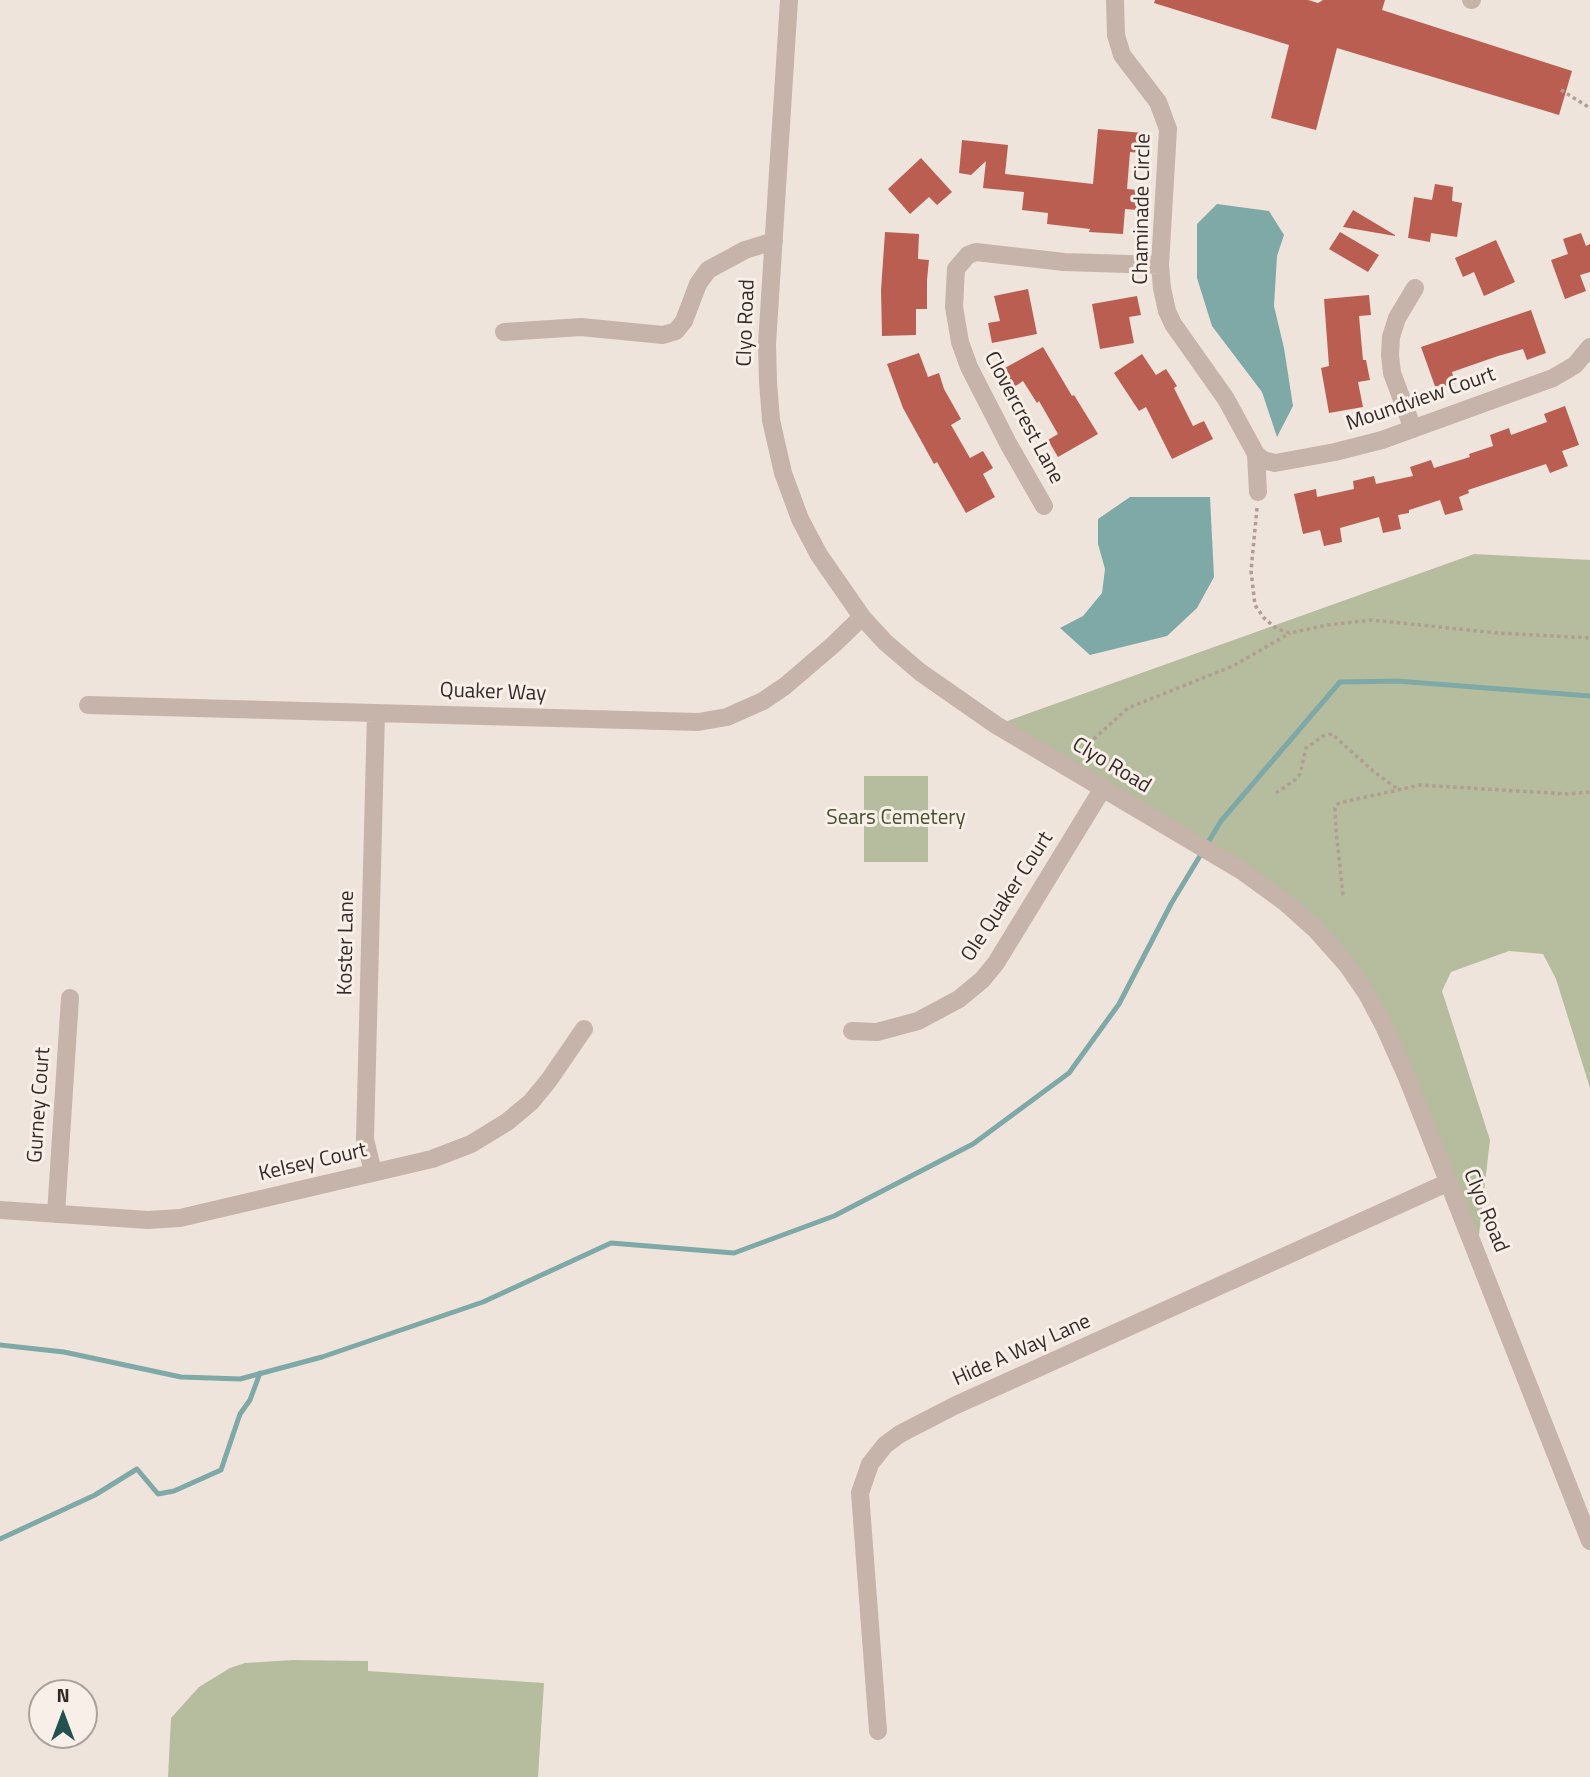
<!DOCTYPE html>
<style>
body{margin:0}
#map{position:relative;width:1590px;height:1777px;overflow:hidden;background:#efe4dc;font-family:"Titillium Web",sans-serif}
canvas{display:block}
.north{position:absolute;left:28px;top:1679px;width:70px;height:70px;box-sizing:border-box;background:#f7efe8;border:2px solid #a9a19b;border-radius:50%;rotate:0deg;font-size:19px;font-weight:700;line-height:28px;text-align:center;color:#342b28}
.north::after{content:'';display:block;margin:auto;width:24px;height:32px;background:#22514f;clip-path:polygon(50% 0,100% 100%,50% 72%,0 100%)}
</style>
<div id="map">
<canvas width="1590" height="1777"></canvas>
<div class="north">N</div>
</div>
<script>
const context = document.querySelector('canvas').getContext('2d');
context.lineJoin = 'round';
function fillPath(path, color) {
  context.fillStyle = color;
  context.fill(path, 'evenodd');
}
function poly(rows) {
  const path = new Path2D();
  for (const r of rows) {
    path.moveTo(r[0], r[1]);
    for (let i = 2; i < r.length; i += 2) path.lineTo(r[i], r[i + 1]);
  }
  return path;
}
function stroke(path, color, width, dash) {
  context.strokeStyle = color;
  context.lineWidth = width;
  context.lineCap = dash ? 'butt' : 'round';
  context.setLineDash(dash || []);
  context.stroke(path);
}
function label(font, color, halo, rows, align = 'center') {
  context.font = font + ' "Titillium Web",sans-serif';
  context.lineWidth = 6;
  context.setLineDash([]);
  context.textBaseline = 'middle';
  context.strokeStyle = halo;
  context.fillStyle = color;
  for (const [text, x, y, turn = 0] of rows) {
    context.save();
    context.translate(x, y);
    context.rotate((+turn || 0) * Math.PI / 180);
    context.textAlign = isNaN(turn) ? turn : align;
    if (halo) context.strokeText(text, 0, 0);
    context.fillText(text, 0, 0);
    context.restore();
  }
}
const green = poly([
 [1474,554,1590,560,1590,1088,1556,979,1543,954,1509,951,1451,972,1442,991,1490,1140,1477,1252,1367,994,1286,903,996,725],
 [864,776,928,776,928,862,864,862],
 [293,1660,368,1661,368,1671,544,1683,538,1777,168,1777,171,1718,199,1687,230,1668,245,1663]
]);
const water = poly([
 [1217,204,1269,211,1284,235,1277,256,1274,306,1284,348,1293,406,1277,437,1262,392,1212,326,1197,278,1197,224],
 [1130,497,1210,497,1214,577,1197,608,1167,636,1090,655,1060,628,1083,616,1102,593,1105,569,1098,544,1098,519]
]);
const stream = poly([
 [0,1345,64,1352,181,1377,240,1379,322,1357,483,1302,611,1243,734,1253,834,1216,973,1144,1069,1073,1119,1004,1171,904,1221,821,1340,682,1397,681,1590,696],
 [0,1539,95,1495,137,1469,158,1494,174,1491,221,1470,240,1414,250,1400,260,1373]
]);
const building = poly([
 [1155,0,1308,0,1318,3,1323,0,1385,0,1382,10,1572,71,1559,115,1337,48,1316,130,1271,118,1289,45,1154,3],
 [1098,129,1143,133,1141,153,1130,152,1127,189,1138,190,1137,210,1125,209,1123,234,1089,232,1090,229,1047,224,1048,213,1022,210,1024,192,983,188,986,161,971,175,959,173,962,140,1008,145,1005,174,1093,184],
 [921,158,952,192,937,205,929,197,910,214,888,189],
 [1435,184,1453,187,1452,201,1462,203,1457,237,1431,233,1430,242,1408,238,1414,197,1432,200],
 [1353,210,1395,235,1395,236,1343,227],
 [885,232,919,234,918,259,929,260,927,280,927,309,916,309,916,335,882,336,881,290],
 [1340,232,1379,255,1368,272,1329,249],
 [1581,233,1586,246,1590,244,1590,272,1580,275,1586,291,1565,299,1551,260,1568,254,1563,239],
 [1496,240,1515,282,1484,296,1474,272,1463,277,1455,258],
 [1028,289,1037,334,992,343,988,323,1000,321,994,296],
 [1369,295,1371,315,1359,316,1363,360,1366,360,1370,380,1358,382,1363,407,1329,413,1321,368,1329,366,1324,299],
 [1137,296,1141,315,1129,317,1134,343,1100,349,1092,304],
 [1531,310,1546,353,1527,360,1523,349,1498,356,1452,372,1455,383,1436,389,1421,347],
 [1043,347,1072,396,1074,395,1098,434,1058,457,1048,440,1058,434,1039,401,1037,403,1023,381,1014,387,1003,369],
 [919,353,928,377,939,373,944,389,961,419,951,425,970,458,983,451,993,468,983,474,995,497,966,513,937,462,934,464,903,408,887,364],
 [1142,354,1156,375,1166,369,1177,386,1174,388,1193,426,1204,421,1213,439,1172,459,1146,407,1139,411,1114,373],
 [1565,406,1579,445,1562,451,1568,466,1550,473,1546,464,1468,490,1469,493,1459,497,1463,510,1445,515,1440,500,1409,510,1409,513,1398,515,1401,529,1383,533,1379,517,1340,528,1342,542,1324,546,1320,530,1303,534,1294,494,1316,489,1317,497,1354,489,1353,481,1374,476,1376,484,1413,476,1410,467,1431,460,1434,468,1470,457,1469,454,1493,446,1490,435,1509,428,1511,435,1547,422,1544,414]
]);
const path = poly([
 [1561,90,1590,108],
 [1257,508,1251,571,1255,605,1264,618,1277,629,1290,633,1327,625,1372,620,1497,633,1590,638],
 [1078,753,1128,708,1233,666,1290,633],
 [1276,793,1295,780,1300,774,1306,748,1323,736,1332,734,1373,771,1399,790],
 [1343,895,1336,830,1335,808,1339,803,1420,785,1568,794,1590,792]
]);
const minor = poly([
 [789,0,767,344,768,382,771,420,783,473,800,519,819,555,862,617,885,642,920,672,996,725,1242,871,1286,903,1316,930,1347,965,1367,994,1384,1026,1406,1075,1590,1541],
 [1115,0,1116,35,1122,55,1158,102,1168,129,1160,265,1162,288,1167,311,1173,324,1226,399,1256,454,1258,492],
 [1471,0,1472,0],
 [504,332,581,327,663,335,676,331,684,321,698,284,708,270,745,250,774,241],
 [1413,429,1392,373,1390,355,1391,337,1397,318,1415,288],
 [1256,454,1263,460,1275,463,1335,452,1382,440,1553,378,1575,365,1590,347],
 [1044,506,1009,445,969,367,960,342,954,307,956,269,968,255,976,252,1064,262,1160,265],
 [88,705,698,722,727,717,763,701,785,686,833,645,862,617],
 [852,1031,877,1032,918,1021,959,999,982,980,996,963,1103,788],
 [373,1172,365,1139,376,713],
 [0,1210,148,1220,180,1218,432,1159,471,1144,507,1122,531,1102,549,1080,584,1029],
 [56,1214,70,998],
 [878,1731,860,1493,870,1464,885,1445,900,1434,954,1406,1449,1182]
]);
const streetNames = [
 ["Chaminade Circle",1143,209,-89],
 ["Clyo Road",747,323,-88],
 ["Moundview Court",1421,400,-19],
 ["Clovercrest Lane",1023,418,62],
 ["Quaker Way",493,693,2],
 ["Clyo Road",1111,766,31],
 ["Ole Quaker Court",1008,897,-57],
 ["Koster Lane",347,943,-89],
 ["Gurney Court",40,1105,-86],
 ["Kelsey Court",313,1163,-13],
 ["Clyo Road",1485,1211,68],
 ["Hide A Way Lane",1022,1351,-24]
];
const parkNames = [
 ["Sears Cemetery",896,819]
];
fillPath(green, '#b6bd9e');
fillPath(water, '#7ea9a6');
stroke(stream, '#7ea9a6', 5);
fillPath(building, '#b95e51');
stroke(path, '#b29d94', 3.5, [3.5, 3.5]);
stroke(minor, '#c6b3aa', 18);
label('21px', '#342b28', '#f7efe8', streetNames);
label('21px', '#47502f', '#f7efe8', parkNames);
</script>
